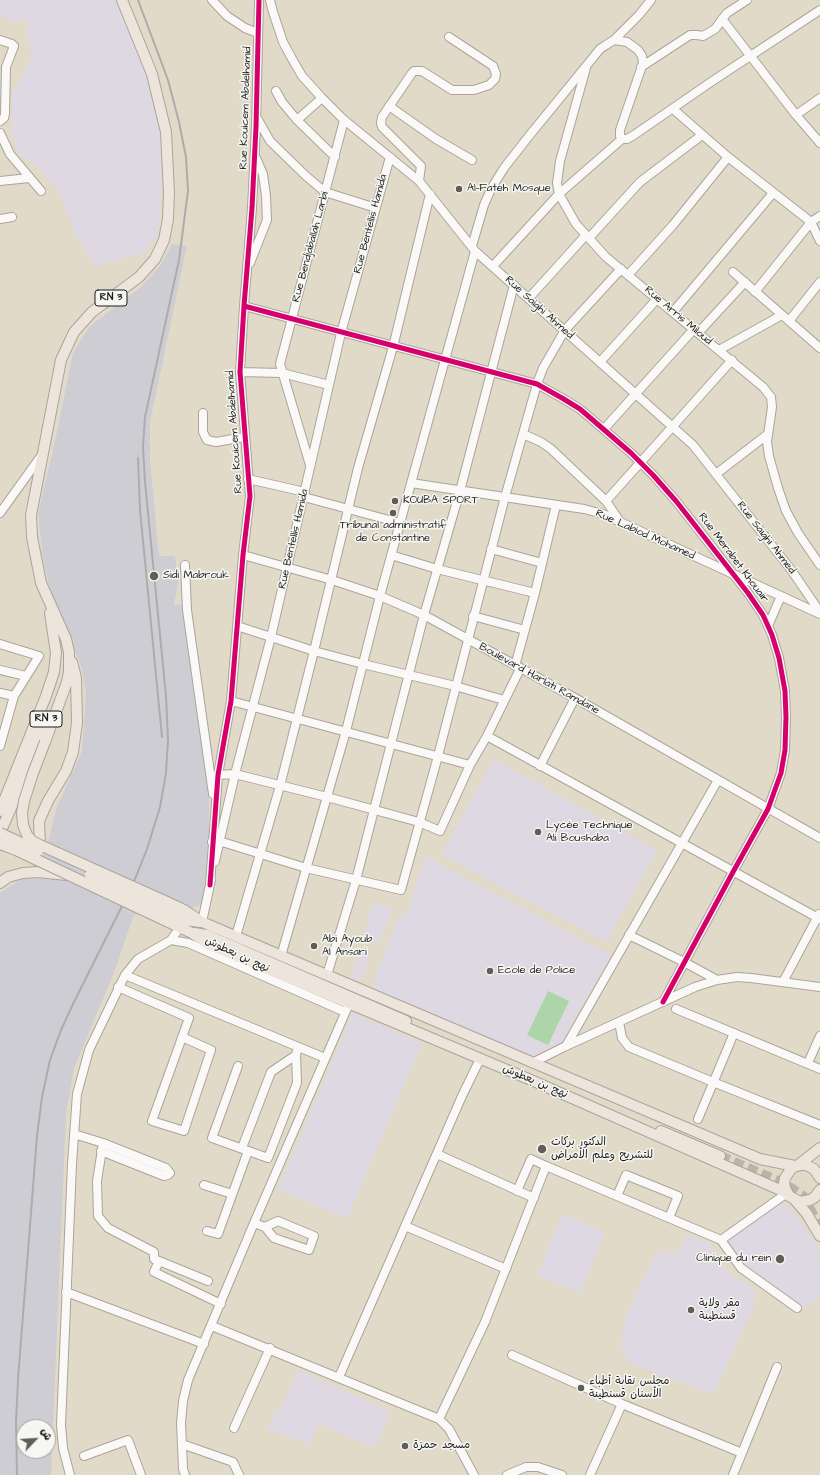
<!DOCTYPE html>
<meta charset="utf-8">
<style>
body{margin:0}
#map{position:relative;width:820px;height:1475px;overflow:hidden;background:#e2dac8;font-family:"Architects Daughter","Playpen Sans Arabic",sans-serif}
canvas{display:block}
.north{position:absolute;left:16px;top:1419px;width:40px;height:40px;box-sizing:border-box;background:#f6f6f2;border:1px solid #9f9f9c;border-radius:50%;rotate:65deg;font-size:11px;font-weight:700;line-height:16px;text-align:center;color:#1c1c1c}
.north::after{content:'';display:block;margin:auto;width:14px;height:18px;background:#615e58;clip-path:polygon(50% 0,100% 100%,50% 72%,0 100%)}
</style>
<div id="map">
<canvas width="820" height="1475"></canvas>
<div class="north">ش</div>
</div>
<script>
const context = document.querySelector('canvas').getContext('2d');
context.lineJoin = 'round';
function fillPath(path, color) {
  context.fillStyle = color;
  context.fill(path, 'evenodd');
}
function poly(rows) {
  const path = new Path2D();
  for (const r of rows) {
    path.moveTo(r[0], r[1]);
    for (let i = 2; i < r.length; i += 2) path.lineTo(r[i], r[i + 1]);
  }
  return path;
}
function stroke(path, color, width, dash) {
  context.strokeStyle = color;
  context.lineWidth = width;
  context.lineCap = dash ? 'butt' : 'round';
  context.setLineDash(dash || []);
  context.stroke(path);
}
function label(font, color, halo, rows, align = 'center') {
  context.font = font + ' "Architects Daughter","Playpen Sans Arabic",sans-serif';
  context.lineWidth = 3;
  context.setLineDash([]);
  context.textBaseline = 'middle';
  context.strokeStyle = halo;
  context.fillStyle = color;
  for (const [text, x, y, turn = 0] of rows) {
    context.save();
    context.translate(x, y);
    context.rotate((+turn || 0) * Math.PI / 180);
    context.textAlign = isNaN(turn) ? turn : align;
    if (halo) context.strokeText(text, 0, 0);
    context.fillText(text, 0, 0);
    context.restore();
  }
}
const built = poly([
 [0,0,121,0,129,15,166,132,158,235,144,253,95,266,78,239,58,190,34,163,19,156,12,135,12,95,31,58,27,20,10,21,0,15],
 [494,759,657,851,606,942,441,855],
 [425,856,611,955,560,1044,535,1056,522,1052,372,988,397,918,403,915,409,909],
 [373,902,393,909,379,943,363,937],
 [358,951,370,954,364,973,359,981,351,978],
 [353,1013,422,1043,347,1219,278,1189],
 [776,1203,789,1207,816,1243,820,1254,820,1297,805,1309,743,1264,727,1243],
 [562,1214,605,1232,580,1293,537,1275],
 [687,1233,709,1243,727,1271,754,1289,755,1304,713,1394,629,1363,621,1346,626,1316,657,1251,677,1254],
 [298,1370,390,1411,376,1448,318,1424,310,1444,267,1430,276,1409,281,1410]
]);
const industrial = poly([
 [172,244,187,246,150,422,150,460,159,556,175,556,178,582,174,605,185,604,209,792,209,838,205,896,201,905,189,909,146,906,133,917,114,973,74,1068,66,1115,51,1475,0,1475,0,893,24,877,49,840,56,809,82,751,86,693,81,666,51,592,43,560,38,514,56,437,73,353,89,327,142,286,162,263],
 [24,1427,48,1427,48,1451,24,1451]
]);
const green = poly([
 [548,991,569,1001,548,1045,527,1035]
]);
const majorTunnel = poly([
 [720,1156,783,1183,803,1196,820,1228]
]);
const minor = poly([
 [212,0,227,16,245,28,258,33],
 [270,0,273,12,283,42,291,57,302,76,322,98,343,119,419,181,475,251,693,445,792,571,820,612],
 [722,19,796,115,820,143],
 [0,40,12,44,14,46,6,67,5,114,4,118,0,121],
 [614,40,639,15,651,0],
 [641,67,690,35,697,35,703,36,715,29,727,13,747,0],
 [586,68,560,161,557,183,559,194,576,224,606,257,763,387,771,397,772,407,767,442,769,456,778,488,786,511,798,533,820,565],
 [276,91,282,102,297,120,335,157],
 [389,106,436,139,472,160],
 [673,109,728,157,811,222,820,241],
 [796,115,820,98],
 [257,118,270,141,306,176,325,192,376,208],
 [297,120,322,98],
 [0,133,10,154,41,191],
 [0,181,29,178],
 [419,181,421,166,382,127,381,123,382,117,412,73,414,71,422,71,452,90,474,90,489,85,495,79,496,74,493,66,449,37],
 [0,219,12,217],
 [589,238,640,182,702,135],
 [472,246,484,205,491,189,504,168,529,136,600,49,606,45,614,40,627,42,638,50,642,56,643,63,620,130,620,136,622,139,627,139,634,135,711,82,820,10],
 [250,263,267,220,266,196,263,174,256,158],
 [493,266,559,194,622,139],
 [733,272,820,348],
 [628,275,673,225,728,157],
 [755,292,811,222,820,216],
 [529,298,586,235],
 [244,306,537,384,562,398,580,409,631,453,653,475,676,501,748,593,763,615,772,635,779,658,785,691,786,717,785,750,781,773,768,809,733,872,663,1002],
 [673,312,773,193],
 [789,321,820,282],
 [698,333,745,282],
 [719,350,782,315],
 [600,362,657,299],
 [240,372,282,373,329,385],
 [203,413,203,432,207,440,216,442,244,437],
 [604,429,694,329],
 [523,434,541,442,551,449,606,501,621,523],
 [310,465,280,364,344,120],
 [716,474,768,434],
 [248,479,305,492],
 [411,483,584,509,603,514,820,614],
 [304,497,400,523],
 [606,501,732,360],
 [0,513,41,456],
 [491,549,542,563],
 [243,555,332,580,380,596,424,615,575,698,820,838],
 [391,555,437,569,535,593],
 [185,565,187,610,213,794],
 [473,616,525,630],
 [237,626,314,651,363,664,455,686,504,700],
 [768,626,781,596],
 [0,644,39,656,14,696,0,746],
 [515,666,535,593,556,505],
 [0,670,26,676],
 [0,693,14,696],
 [231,701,470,765],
 [487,736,820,919],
 [540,766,575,698],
 [218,775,235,774,327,797,419,822,440,831,470,765,487,736,520,669],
 [212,842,219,841,306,868,401,890,438,756,505,497,537,384,543,368,565,330,621,269],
 [215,861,235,774,271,637,341,333,390,157],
 [210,885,218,775,231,701,243,555,250,496,240,372,244,306,252,208,256,127,259,0],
 [202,922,211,880],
 [629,935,684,962,717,980],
 [236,936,280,786,314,651,358,468,393,347,430,194],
 [171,940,188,943,345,1012],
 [281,956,346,731,380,596,475,251],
 [125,975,325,1058],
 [327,975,356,880,424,615,460,491,514,285],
 [783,982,819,914],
 [118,987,189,1018,152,1121,184,1131,211,1050,182,1037],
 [676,1009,820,1069],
 [619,1022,622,1038,629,1047,713,1082,820,1125],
 [566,1046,718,780],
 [532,1063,566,1046,695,987,717,980,737,977,751,978,820,987],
 [808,1063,820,1036],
 [238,1066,212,1138,268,1158,297,1083,296,1055,298,1047],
 [698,1119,734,1033],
 [74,1134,103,1143,97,1181,98,1216,108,1228,154,1252,154,1259,159,1261,154,1272,221,1304],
 [242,1148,271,1072,296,1055],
 [101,1151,164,1176,168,1175,170,1173,166,1168,103,1143],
 [437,1154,534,1198],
 [204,1185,232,1194],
 [517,1191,531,1159,546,1166],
 [617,1196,626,1175,678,1196,669,1218],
 [254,1223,265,1227,274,1238,309,1250,314,1236,278,1221,265,1227],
 [405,1226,506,1269],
 [207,1231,218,1234,248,1151],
 [721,1240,787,1193],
 [159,1261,208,1281],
 [66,1292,204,1344],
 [212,1326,439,1419,449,1429,474,1475],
 [512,1355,622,1404],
 [339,1377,462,1096,480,1059],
 [439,1419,485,1322,546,1166,721,1240,741,1268,797,1308],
 [234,1428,270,1348],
 [182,1444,233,1462,239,1475],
 [84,1456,128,1440,141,1475],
 [70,1475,63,1448,61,1425,72,1164,77,1094,89,1050,125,975,138,959,171,940,180,927],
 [185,1475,183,1469,181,1423,183,1401,188,1380,254,1223,349,1004],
 [507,1475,526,1467,538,1467,562,1475],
 [590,1475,622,1404,742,1453],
 [733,1475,777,1367]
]);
const major = poly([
 [45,742,67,682,69,672,69,652,66,639,41,583,32,537,31,515,61,360,74,332,92,312,139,277,155,259,164,240,168,219,169,193,166,132,152,74,122,0],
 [0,811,46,696,54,672,56,653,50,613],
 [0,833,23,780,43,729],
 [40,845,39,821,48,801,66,771,73,752,77,723,76,678,72,662],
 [0,883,8,877,23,873,38,872,67,875],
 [167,902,184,910,202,922,760,1159,795,1166],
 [163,909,185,920,200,922],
 [162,919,192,933,210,945,531,1080,787,1193],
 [194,933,207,935,406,1021],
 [661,1131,720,1156],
 [797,1166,820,1148],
 [820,1178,814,1169,806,1165,802,1165,795,1166,791,1169,785,1178,784,1183,785,1188,789,1196,800,1202,810,1200,815,1197,820,1190],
 [795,1200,807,1214,820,1236]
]);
const rail = poly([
 [138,458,140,510,162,737],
 [17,1475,16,1422,18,1379,37,1136,42,1097,50,1060,61,1030,74,1002,133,884,147,849,160,807,166,773,168,740,166,696,145,482,143,447,145,417,179,260,188,191,186,157,179,122,168,80,138,0]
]);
const majorBridge = poly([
 [45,742,33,773,24,801,22,813,23,825,27,835,32,841,40,845,167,902],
 [0,833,38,851],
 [0,844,16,850,162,919],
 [90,875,163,909]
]);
const cycleway = poly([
 [244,306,537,384,562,398,580,409,631,453,653,475,676,501,748,593,763,615,772,635,779,658,785,691,786,717,785,750,781,773,768,809,733,872,663,1002],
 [210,885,218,775,231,701,243,555,250,496,240,372,244,306,252,208,256,127,259,0]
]);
const markers = [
 [459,189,4,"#615e58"],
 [395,501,4,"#615e58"],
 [393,513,4,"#615e58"],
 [154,576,5,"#615e58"],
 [538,832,4,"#615e58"],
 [314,946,4,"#615e58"],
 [490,971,4,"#615e58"],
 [542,1149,5,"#615e58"],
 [780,1259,5,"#615e58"],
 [691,1310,4,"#615e58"],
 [581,1388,4,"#615e58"],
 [405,1446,4,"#615e58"]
];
const shields = [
 [111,298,32],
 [46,719,32]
];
const shieldNames = [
 ["RN 3",111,298],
 ["RN 3",46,719]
];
const streetNames = [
 ["Rue Kouicem Abdelhamid",246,108,-88],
 ["Rue Bentellis Hamida",371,224,-75],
 ["Rue Bendjaballah Larbi",311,247,-75],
 ["Rue Saighi Ahmed",539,308,42],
 ["Rue Arris Miloud",678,316,40],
 ["Rue Kouicem Abdelhamid",235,432,-94],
 ["Rue Labiod Mohamed",645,535,24],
 ["Rue Saighi Ahmed",766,538,52],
 ["Rue Bentellis Hamida",294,539,-77],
 ["Rue Merabet Khouair",733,558,53],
 ["Boulevard Harlati Ramdane",539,679,29],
 ["نهج بن بعطوش",237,955,25],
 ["نهج بن بعطوش",535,1082,23]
];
const poiNames = [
 ["Al-Fateh Mosque",467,189],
 ["KOUBA SPORT",403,501],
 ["Tribunal administratif",393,526,"center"],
 ["de Constantine",393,539,"center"],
 ["Sidi Mabrouk",163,576],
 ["Lycée Technique",546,826],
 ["Ali Boushaba",546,839],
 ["Abi Ayoub",322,940],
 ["Al Ansari",322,953],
 ["Ecole de Police",498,971],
 ["الدكتور بركات",551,1143],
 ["للتشريح وعلم الأمراض",551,1156],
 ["Clinique du rein",771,1259,"right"],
 ["مقر ولاية",699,1304],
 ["قسنطينة",699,1317],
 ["مجلس نقابة أطباء",589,1382],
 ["الأسنان قسنطينة",589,1395],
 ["مسجد حمزة",413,1446]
];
fillPath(built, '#ddd8e2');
fillPath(industrial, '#cfcdd4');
fillPath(green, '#aed5a9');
stroke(majorTunnel, '#bab4a6', 10, [10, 5]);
stroke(minor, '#aaa59a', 10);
stroke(major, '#aaa59a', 12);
stroke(minor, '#fbf9f7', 8);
stroke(major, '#ede4dc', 10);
stroke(rail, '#adaca9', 2);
stroke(majorBridge, '#aaa59a', 12, []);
stroke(majorBridge, '#ede4dc', 10);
stroke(cycleway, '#d6006c', 5);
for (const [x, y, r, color] of markers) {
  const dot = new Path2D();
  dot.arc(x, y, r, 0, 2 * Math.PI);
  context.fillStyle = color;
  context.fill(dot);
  stroke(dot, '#f6f6f2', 1.5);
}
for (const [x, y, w] of shields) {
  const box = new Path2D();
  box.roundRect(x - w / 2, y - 8, w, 16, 3);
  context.fillStyle = '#f6f6f2';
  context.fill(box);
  stroke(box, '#1c1c1c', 1);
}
label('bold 10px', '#1c1c1c', null, shieldNames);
label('11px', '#1c1c1c', '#f6f6f2', streetNames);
label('11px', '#1c1c1c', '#f6f6f2', poiNames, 'left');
</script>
